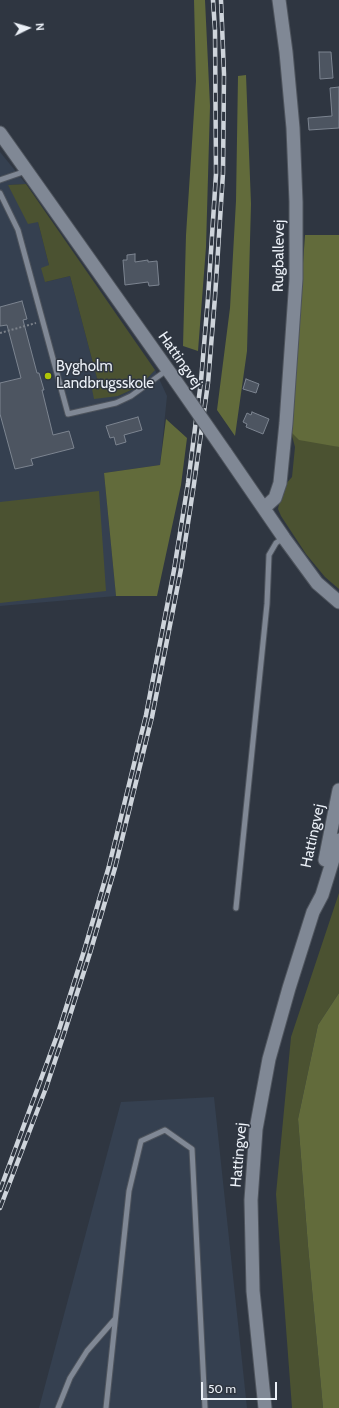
<!DOCTYPE html>
<style>
body{margin:0}
#map{position:relative;width:339px;height:1408px;overflow:hidden;background:#2f3641;font-family:Cabin,sans-serif}
canvas{display:block}
.north{position:absolute;left:8px;top:8px;width:40px;height:40px;-webkit-text-stroke:3px #2f3641;paint-order:stroke;rotate:85deg;font-size:11px;font-weight:700;line-height:16px;text-align:center;color:#ebf0f7}
.north::after{content:'';display:block;margin:auto;width:14px;height:18px;background:#ebf0f7;clip-path:polygon(50% 0,100% 100%,50% 72%,0 100%)}
.scale{position:absolute;left:201px;top:1382px;width:76px;height:18px;box-sizing:border-box;border:2px solid #ebf0f7;border-top:0;padding-left:5px;font-size:12px;line-height:14px;white-space:nowrap;color:#ebf0f7;-webkit-text-stroke:3px #2f3641;paint-order:stroke}
</style>
<div id="map">
<canvas width="339" height="1408"></canvas>
<div class="north">N</div>
<div class="scale">50 m</div>
</div>
<script>
const context = document.querySelector('canvas').getContext('2d');
context.lineJoin = 'round';
function fillPath(path, color) {
  context.fillStyle = color;
  context.fill(path, 'evenodd');
}
function poly(rows) {
  const path = new Path2D();
  for (const r of rows) {
    path.moveTo(r[0], r[1]);
    for (let i = 2; i < r.length; i += 2) path.lineTo(r[i], r[i + 1]);
  }
  return path;
}
function stroke(path, color, width, dash) {
  context.strokeStyle = color;
  context.lineWidth = width;
  context.lineCap = dash ? 'butt' : 'round';
  context.setLineDash(dash || []);
  context.stroke(path);
}
function label(font, color, halo, rows, align = 'center') {
  context.font = font + ' Cabin,sans-serif';
  context.lineWidth = 3;
  context.setLineDash([]);
  context.textBaseline = 'middle';
  context.strokeStyle = halo;
  context.fillStyle = color;
  for (const [text, x, y, turn = 0] of rows) {
    context.save();
    context.translate(x, y);
    context.rotate((+turn || 0) * Math.PI / 180);
    context.textAlign = isNaN(turn) ? turn : align;
    if (halo) context.strokeText(text, 0, 0);
    context.fillText(text, 0, 0);
    context.restore();
  }
}
const built = poly([
 [0,152,26,184,8,185,38,222,49,265,45,282,70,276,98,382,118,396,140,386,155,370,167,396,160,465,104,473,116,596,0,606],
 [214,1097,247,1408,39,1408,121,1102]
]);
const green = poly([
 [26,184,155,370,140,386,118,396,94,399,91,384,98,382,70,276,45,282,41,268,49,265,38,222,28,224,8,185],
 [291,432,339,447,339,589,325,577,306,554,281,516,278,509,280,500,284,486,292,477,295,447],
 [99,491,106,591,0,603,0,502],
 [339,893,339,993,318,1025,298,1119,308,1246,323,1408,292,1408,276,1194,291,1037]
]);
const forest = poly([
 [194,0,205,0,210,106,206,247,198,351,183,346,186,235,196,81],
 [246,75,251,204,247,351,235,436,217,410,230,308,236,201,238,76],
 [305,235,339,235,339,447,299,440,291,432],
 [166,419,187,438,181,485,157,596,116,596,104,473,160,465],
 [339,993,339,1408,323,1408,308,1246,298,1119,318,1025]
]);
const building = poly([
 [319,52,331,52,333,78,320,79,319,52],
 [339,87,339,128,309,130,308,118,332,116,330,88,339,87],
 [135,254,135,262,148,260,148,262,157,261,159,285,149,286,148,282,125,285,123,260,127,260,127,255,135,254],
 [22,301,27,319,23,320,37,373,39,373,44,390,42,390,53,435,69,431,74,448,31,459,33,465,15,469,0,414,0,383,21,378,7,325,0,326,0,307,22,301],
 [246,379,259,384,256,393,243,389,246,379],
 [252,412,269,419,263,434,246,427,247,424,243,422,247,413,251,415,252,412],
 [138,417,142,430,124,435,126,442,116,445,114,437,110,438,106,426,138,417]
]);
const path = poly([
 [0,333,36,323]
]);
const service = poly([
 [0,180,26,171],
 [0,193,18,230,68,414,116,403,131,396,167,370],
 [236,908,267,604,269,555,276,543,283,538],
 [58,1408,70,1378,87,1351,115,1319],
 [106,1408,129,1191,141,1141,165,1130,192,1149,205,1408]
]);
const tertiary = poly([
 [0,133,175,380],
 [225,452,284,538,317,583,339,602],
 [264,508,275,498,280,483,286,423,296,279,296,202,293,128,286,52,279,0],
 [325,860,339,790],
 [265,1408,253,1291,251,1200,256,1129,269,1059,289,988,313,912,322,895,339,840]
]);
const rail = poly([
 [0,1190,58,1033,84,951,109,866,146,715,174,570,188,483,201,381,208,298,216,174,215,30,213,0],
 [0,1208,46,1088,64,1034,90,953,115,868,152,717,181,569,194,484,208,383,215,297,223,173,224,74,221,0]
]);
const tertiaryBridge = poly([
 [175,380,225,452]
]);
const markers = [
 [48,376,4,"#afc507"]
];
const streetNames = [
 ["Rugballevej",279,256,-89],
 ["Hattingvej",180,360,55],
 ["Hattingvej",313,836,-78],
 ["Hattingvej",239,1155,-85]
];
const poiNames = [
 ["Bygholm",56,367],
 ["Landbrugsskole",56,384]
];
fillPath(built, '#354050');
fillPath(green, '#4b5231');
fillPath(forest, '#626b3b');
fillPath(building, '#4d5561');
stroke(building, '#7c8490', 1);
stroke(service, '#4e545d', 7);
stroke(tertiary, '#4e545d', 15);
stroke(path, '#7b818a', 2, [2, 2]);
stroke(service, '#808895', 5);
stroke(tertiary, '#808895', 13);
stroke(rail, '#ced4db', 4.5);
stroke(rail, '#2f3641', 3, [9]);
stroke(tertiaryBridge, '#4e545d', 15, []);
stroke(tertiaryBridge, '#808895', 13);
for (const [x, y, r, color] of markers) {
  const dot = new Path2D();
  dot.arc(x, y, r, 0, 2 * Math.PI);
  context.fillStyle = color;
  context.fill(dot);
  stroke(dot, '#2f3641', 1.5);
}
label('15px', '#ebf0f7', '#2f3641', streetNames);
label('15px', '#ebf0f7', '#2f3641', poiNames, 'left');
</script>
